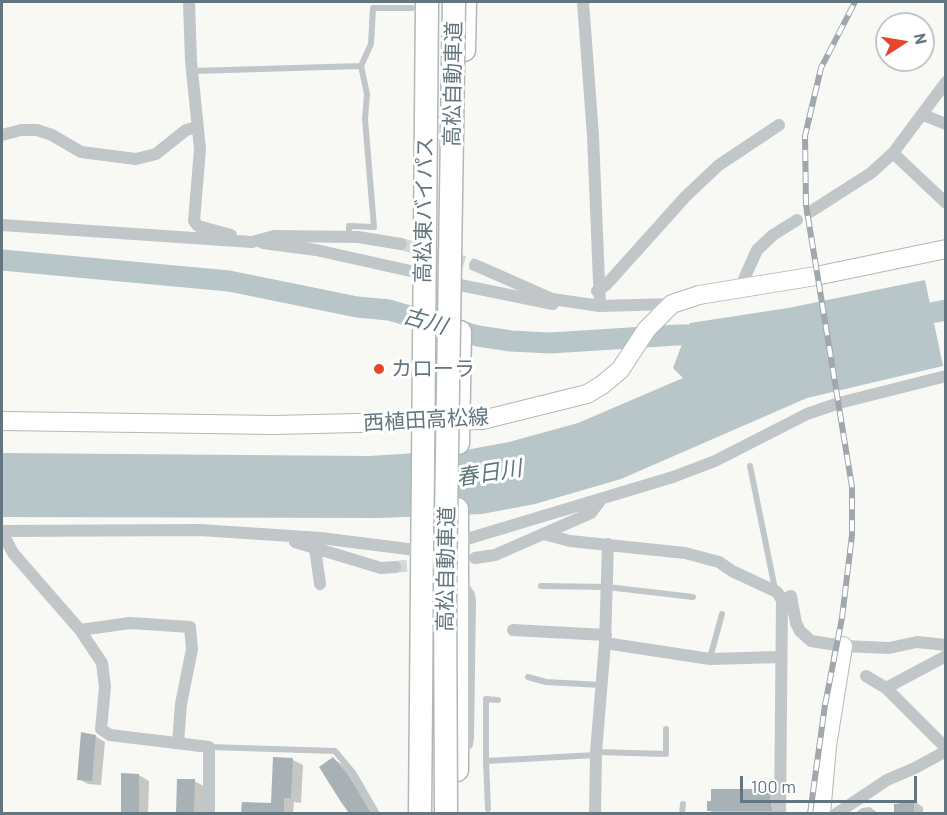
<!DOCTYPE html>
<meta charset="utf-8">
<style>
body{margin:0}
#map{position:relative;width:947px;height:815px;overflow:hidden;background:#f8f8f5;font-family:Barlow,sans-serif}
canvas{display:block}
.frame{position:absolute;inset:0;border:3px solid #637680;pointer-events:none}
.north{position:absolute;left:875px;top:12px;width:60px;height:60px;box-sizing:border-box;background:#fff;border:2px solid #c1c8cc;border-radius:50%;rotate:78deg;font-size:16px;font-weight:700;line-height:24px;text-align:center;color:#637680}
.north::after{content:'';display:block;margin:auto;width:21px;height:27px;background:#e44629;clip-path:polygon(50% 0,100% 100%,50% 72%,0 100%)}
.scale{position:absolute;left:740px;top:776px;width:177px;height:27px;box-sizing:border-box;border:3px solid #637680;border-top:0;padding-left:8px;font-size:18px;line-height:21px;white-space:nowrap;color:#637680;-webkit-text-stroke:4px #fff;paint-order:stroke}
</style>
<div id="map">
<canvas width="947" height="815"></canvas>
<div class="frame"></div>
<div class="north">N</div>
<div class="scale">100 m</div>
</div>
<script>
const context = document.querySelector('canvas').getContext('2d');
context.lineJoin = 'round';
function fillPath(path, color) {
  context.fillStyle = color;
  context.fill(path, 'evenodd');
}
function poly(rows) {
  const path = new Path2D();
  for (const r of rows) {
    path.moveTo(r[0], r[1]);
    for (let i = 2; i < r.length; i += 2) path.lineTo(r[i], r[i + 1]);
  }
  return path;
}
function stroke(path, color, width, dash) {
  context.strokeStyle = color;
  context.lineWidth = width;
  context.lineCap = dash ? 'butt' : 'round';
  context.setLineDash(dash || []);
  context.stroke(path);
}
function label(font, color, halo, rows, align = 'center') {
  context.font = font + ' Barlow,"Noto Sans JP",sans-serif';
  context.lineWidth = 6;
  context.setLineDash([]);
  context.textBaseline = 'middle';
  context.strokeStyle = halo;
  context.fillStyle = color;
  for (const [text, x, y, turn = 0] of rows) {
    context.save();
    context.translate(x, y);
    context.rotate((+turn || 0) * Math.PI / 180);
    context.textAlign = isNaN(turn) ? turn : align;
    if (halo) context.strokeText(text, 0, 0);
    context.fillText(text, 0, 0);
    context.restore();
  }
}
const water = poly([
 [925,280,943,366,807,398,621,479,535,504,482,514,378,518,2,517,2,453,369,456,466,450,509,442,578,423,683,378,673,368,690,323,788,308]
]);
const shadow = poly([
 [95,736,105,742,101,785,88,784,79,779],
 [275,759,293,760,303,765,301,803,294,802,293,814,243,814,243,803,272,804],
 [333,759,342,764,356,781,375,814,351,814,321,767],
 [123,775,139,775,149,781,148,814,122,814],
 [178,781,194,781,204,786,204,814,178,814],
 [769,791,779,796,781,814,715,814,709,810],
 [914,801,923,807,923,814,896,814,896,805],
 [870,807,879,814,854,814,862,808]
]);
const river = poly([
 [2,260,229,281,357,307,389,310,478,336,511,341,550,343,677,335,713,335],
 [906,318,946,310]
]);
const building = poly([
 [81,732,96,735,92,781,77,780],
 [273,757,293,758,291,798,284,798,284,813,241,813,242,802,271,803],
 [333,757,348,775,371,813,349,813,341,802,319,767],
 [121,773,139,774,139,813,121,813],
 [177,779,195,779,194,813,176,813],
 [711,789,769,789,772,811,707,811,707,801,711,801],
 [901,800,914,800,914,813,894,813,894,804,901,803]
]);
const streetTunnel = poly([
 [401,244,475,265],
 [395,567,426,564]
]);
const lane = poly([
 [194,71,361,66],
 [349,237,349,226,374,227,365,119,367,94,361,66,371,44,373,8,412,8],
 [750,466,775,589],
 [541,586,607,587,693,597],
 [710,658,722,614],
 [528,677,546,682,601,685],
 [498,700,486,699,486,761,596,755],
 [209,747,335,751,354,774,377,814],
 [596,752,666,754,666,729],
 [486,761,488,809],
 [682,814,683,804]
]);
const street = poly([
 [189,2,191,61,200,149,194,221,198,226,231,235],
 [583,2,593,136,600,306],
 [923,115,946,124],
 [2,135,21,130,37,130,52,135,81,152,136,159,156,154,186,130,197,127],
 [893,153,946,82],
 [810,212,871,173,893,153,946,203],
 [2,225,252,242,274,236,358,237,401,244],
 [263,243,316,250,424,274],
 [475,265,552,299,600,306,672,304],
 [460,285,553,304],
 [744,288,744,279,757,250,773,235,797,220],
 [597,291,606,285,686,196,719,165,779,125],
 [2,531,200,530,321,538,423,551],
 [2,532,13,553,80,630,102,663,105,687,101,729,110,735,209,747,209,814],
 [544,534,570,541,685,553,719,562,732,571,777,592,782,600,780,814],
 [295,542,381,568,395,567],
 [457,542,673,477,715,461,807,414,839,403,946,376],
 [608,544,605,643,710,659,780,657],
 [315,548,320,584],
 [475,558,495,555,591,513,600,501],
 [460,582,469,595,470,601,468,738,467,744,460,750],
 [782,600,791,596,796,623,800,631,811,641,843,646,889,648,917,642,946,645],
 [80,630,130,623,190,627,192,649,181,704,178,743],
 [513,630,606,635],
 [866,676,886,688,946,748],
 [886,688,946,656],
 [595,814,596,752,605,643],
 [836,814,887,780,915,768,946,751]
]);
const secondary = poly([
 [2,421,274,425,482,420,587,394,602,385,620,370,647,329,672,304,699,295,816,276,946,249],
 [821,814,827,746,843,646]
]);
const highway = poly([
 [464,50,465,2],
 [458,443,460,332],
 [457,770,457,509],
 [420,814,427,2]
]);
const rail = poly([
 [810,814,825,705,842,618,852,535,852,487,806,205,805,136,821,68,855,2]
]);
const highwayBridge = poly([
 [446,814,445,583,454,2]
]);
const markers = [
 [379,369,6,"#e44629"]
];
const streetNames = [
 ["高松自動車道",453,84,-89],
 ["高松東バイパス",424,210,-89],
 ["西植田高松線",426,420,-3],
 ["高松自動車道",446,569,-89]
];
const poiNames = [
 ["カローラ",391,369]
];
const waterNames = [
 ["古川",425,321,16],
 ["春日川",489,473,-9]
];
fillPath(water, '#b8c6c9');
fillPath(shadow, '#0003');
stroke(river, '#b8c6c9', 21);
fillPath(building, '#a8b2b6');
stroke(streetTunnel, '#d3d8d8', 12, [12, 6]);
stroke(secondary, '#b1b8bc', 20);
stroke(highway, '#b2b7ba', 25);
stroke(lane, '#c1c6c9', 6);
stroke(street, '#c1c6c9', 12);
stroke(secondary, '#fff', 18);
stroke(highway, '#fff', 22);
stroke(rail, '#a0a8ad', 6);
stroke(rail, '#fff', 4, [11]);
stroke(highwayBridge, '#b2b7ba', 25, []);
stroke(highwayBridge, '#fff', 22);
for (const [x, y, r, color] of markers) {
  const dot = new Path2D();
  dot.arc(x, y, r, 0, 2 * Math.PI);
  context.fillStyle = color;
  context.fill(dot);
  stroke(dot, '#fff', 2);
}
label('21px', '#637680', '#fff', streetNames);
label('21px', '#637680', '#fff', poiNames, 'left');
label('italic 22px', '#5e767b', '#fff', waterNames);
</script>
